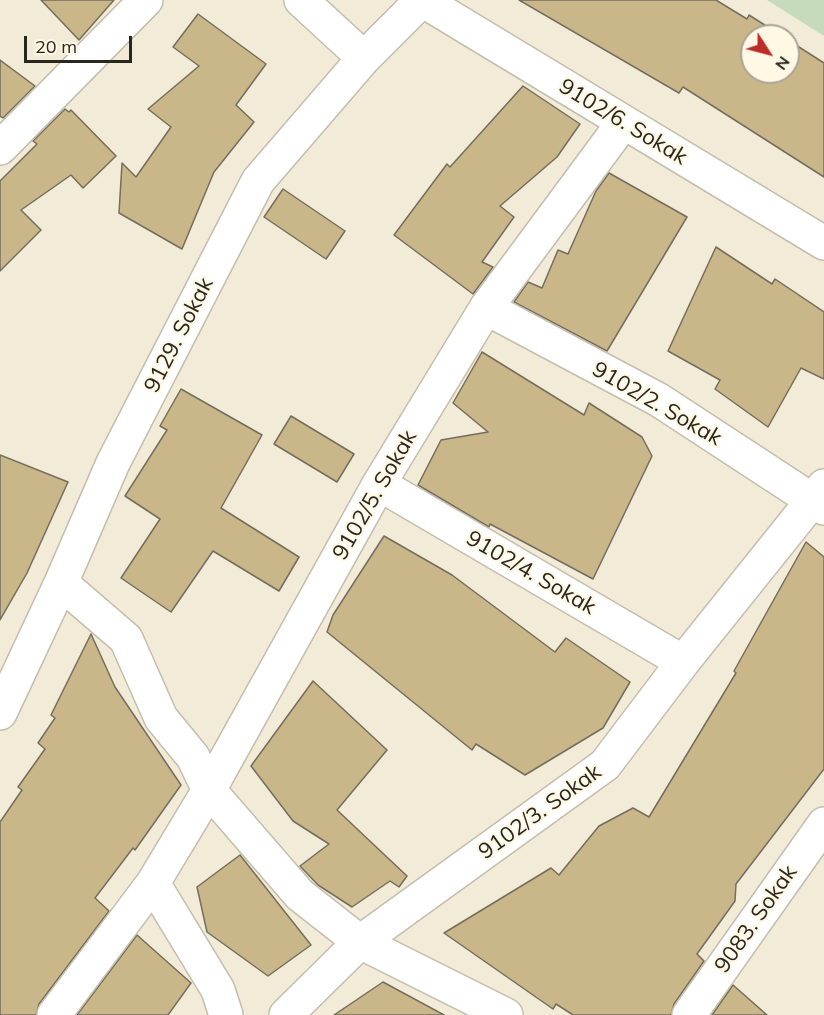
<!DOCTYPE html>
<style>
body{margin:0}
#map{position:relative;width:824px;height:1015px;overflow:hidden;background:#f1ebd8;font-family:Mulish,sans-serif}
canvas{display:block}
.north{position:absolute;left:740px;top:24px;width:60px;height:60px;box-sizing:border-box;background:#fff8e5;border:2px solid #a9a496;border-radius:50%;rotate:126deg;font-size:16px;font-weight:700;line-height:24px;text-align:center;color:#29261f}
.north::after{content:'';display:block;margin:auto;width:21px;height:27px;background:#bc2d29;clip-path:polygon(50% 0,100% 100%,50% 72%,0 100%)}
.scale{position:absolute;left:24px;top:36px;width:108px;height:27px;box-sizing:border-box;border:3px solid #29261f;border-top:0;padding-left:8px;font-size:18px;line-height:21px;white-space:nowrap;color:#29261f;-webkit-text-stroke:4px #fff8e5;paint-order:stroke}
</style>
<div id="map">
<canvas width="824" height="1015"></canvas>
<div class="north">N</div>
<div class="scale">20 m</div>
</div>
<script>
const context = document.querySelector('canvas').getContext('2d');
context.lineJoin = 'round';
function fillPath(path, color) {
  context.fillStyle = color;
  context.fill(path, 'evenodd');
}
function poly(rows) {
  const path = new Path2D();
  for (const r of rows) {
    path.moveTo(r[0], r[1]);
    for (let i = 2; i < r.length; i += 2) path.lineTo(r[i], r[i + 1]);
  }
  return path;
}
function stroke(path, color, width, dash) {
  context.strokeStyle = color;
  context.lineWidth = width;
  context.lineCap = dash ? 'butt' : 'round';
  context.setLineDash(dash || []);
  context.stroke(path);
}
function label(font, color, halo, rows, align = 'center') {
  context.font = font + ' Mulish,sans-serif';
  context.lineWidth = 4.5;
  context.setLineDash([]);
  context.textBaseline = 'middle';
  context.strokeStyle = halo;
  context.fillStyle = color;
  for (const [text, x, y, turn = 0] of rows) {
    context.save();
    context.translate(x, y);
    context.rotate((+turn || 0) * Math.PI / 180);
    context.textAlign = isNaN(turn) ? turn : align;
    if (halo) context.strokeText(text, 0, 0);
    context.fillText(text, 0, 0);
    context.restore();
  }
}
const green = poly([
 [767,0,824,0,824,36]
]);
const building = poly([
 [41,0,114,0,79,40,41,0],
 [519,0,716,0,747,19,749,15,782,36,752,36,752,72,788,72,788,40,824,63,824,177,683,87,679,93,519,0],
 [198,14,266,64,236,105,254,122,214,172,182,249,119,213,122,163,136,177,171,127,148,109,199,66,173,47,198,14],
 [0,60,35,86,3,118,0,116,0,60],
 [523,86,580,124,557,157,500,206,514,217,482,262,493,267,473,294,394,235,447,164,450,167,523,86],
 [65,109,69,112,71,110,116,156,83,188,71,175,21,210,41,230,0,271,0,181,37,144,33,141,65,109],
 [609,173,687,217,607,351,514,302,528,282,542,288,558,250,568,254,596,191,609,173],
 [283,189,345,231,326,259,264,217,283,189],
 [716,247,772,284,775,279,824,312,824,379,801,368,768,427,715,389,720,380,668,351,716,247],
 [482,352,584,415,589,403,642,437,652,456,593,579,490,524,489,527,418,485,441,440,488,432,453,403,482,352],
 [181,389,262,435,221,508,299,557,279,591,213,551,171,612,121,578,160,519,125,496,167,430,160,426,181,389],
 [291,416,354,454,337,482,274,444,291,416],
 [0,455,68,482,27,573,0,620,0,455],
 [384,536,452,575,555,652,566,638,630,682,603,728,525,775,476,744,472,750,327,632,333,615,384,536],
 [806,542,824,557,824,769,736,884,735,901,697,954,704,961,674,1004,671,1015,573,1015,556,1004,553,1009,444,933,551,868,559,875,599,826,633,808,649,817,736,673,734,671,806,542],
 [91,634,115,687,181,785,135,850,133,848,95,898,109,911,39,1004,36,1015,0,1015,0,822,22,790,18,787,45,749,38,743,55,718,51,715,91,634],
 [313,681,387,750,337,810,407,876,399,887,390,881,352,907,318,885,300,866,329,844,293,821,251,766,313,681],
 [240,855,311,945,268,976,207,932,197,887,240,855],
 [137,935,191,983,168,1015,77,1015,137,935],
 [383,982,444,1015,334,1015,383,982],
 [733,985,767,1015,712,1015,733,985]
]);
const minor = poly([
 [301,0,364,58],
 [422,0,824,243],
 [0,148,146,0],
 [486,308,659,400,824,508],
 [379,484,683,662],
 [61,583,126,639,161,718,193,757,209,790,300,895,360,942,506,1015],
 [0,713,61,583,113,463,258,181,364,58,422,0],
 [153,883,218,990,226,1015],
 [54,1015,153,883,209,790,379,484,486,308,623,123],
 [286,1015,360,942,605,765,683,662,824,486],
 [689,1015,824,824]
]);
const streetNames = [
 ["9102/6. Sokak",623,122,31],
 ["9129. Sokak",179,335,-63],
 ["9102/2. Sokak",657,404,30],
 ["9102/5. Sokak",375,495,-60],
 ["9102/4. Sokak",531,573,30],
 ["9102/3. Sokak",540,812,-36],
 ["9083. Sokak",756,919,-55]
];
fillPath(green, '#c5dbbc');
fillPath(building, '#c9b789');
stroke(building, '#746e5e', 1.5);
stroke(minor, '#c5beac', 36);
stroke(minor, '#fff', 33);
label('22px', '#29261f', '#fff8e5', streetNames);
</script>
